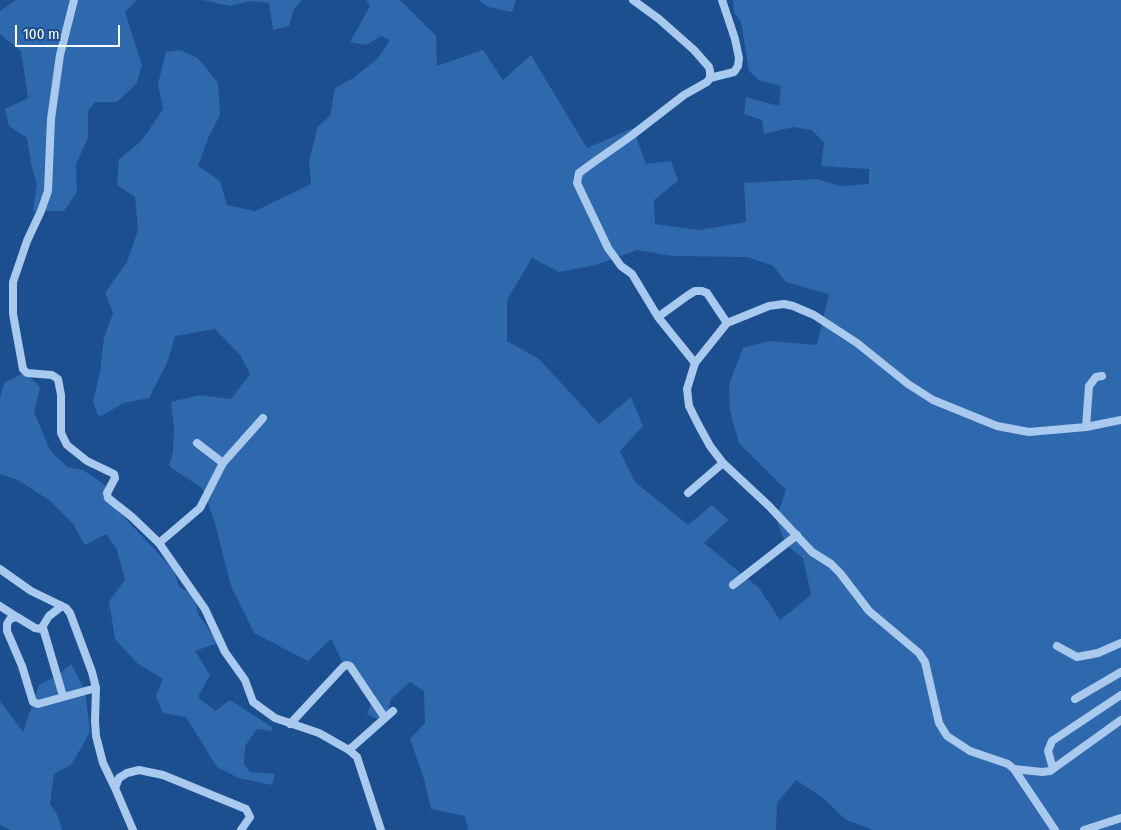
<!DOCTYPE html>
<style>
body{margin:0}
#map{position:relative;width:1121px;height:830px;overflow:hidden;background:#1b4f8f;font-family:"Fira Sans Condensed",sans-serif}
canvas{display:block}
.scale{position:absolute;left:15px;top:25px;width:105px;height:22px;box-sizing:border-box;border:2px solid #fff;border-top:0;padding-left:6px;font-size:15px;line-height:18px;white-space:nowrap;color:#fff;-webkit-text-stroke:4px #1b4f8f;paint-order:stroke}
</style>
<div id="map">
<canvas width="1121" height="830"></canvas>
<div class="scale">100 m</div>
</div>
<script>
const context = document.querySelector('canvas').getContext('2d');
context.lineJoin = 'round';
function fillPath(path, color) {
  context.fillStyle = color;
  context.fill(path, 'evenodd');
}
function poly(rows) {
  const path = new Path2D();
  for (const r of rows) {
    path.moveTo(r[0], r[1]);
    for (let i = 2; i < r.length; i += 2) path.lineTo(r[i], r[i + 1]);
  }
  return path;
}
function stroke(path, color, width, dash) {
  context.strokeStyle = color;
  context.lineWidth = width;
  context.lineCap = dash ? 'butt' : 'round';
  context.setLineDash(dash || []);
  context.stroke(path);
}
const green = poly([
 [16,0,137,0,125,12,142,65,137,83,117,102,95,102,88,111,88,138,76,164,77,192,64,211,33,211,37,185,31,164,27,138,9,126,5,109,28,98,21,51,0,34,0,11],
 [203,0,302,0,294,9,289,26,273,30,269,3,251,1,230,6],
 [366,0,400,0,436,36,437,66,483,50,503,80,531,55,587,148,633,128,646,164,671,161,678,181,654,200,655,224,699,230,746,222,744,183,817,179,840,186,869,184,869,169,821,166,824,143,812,130,793,127,764,134,762,120,744,114,746,97,779,106,781,86,759,80,749,71,741,22,734,13,733,0,1121,0,1121,830,874,830,846,820,823,798,796,780,777,803,776,830,468,830,465,816,431,809,424,779,410,739,425,723,424,691,410,682,391,699,385,723,367,714,375,694,347,671,331,639,308,661,254,633,231,586,214,520,203,489,169,466,173,452,174,429,171,402,199,395,231,399,250,374,240,355,215,329,175,336,167,363,149,398,124,403,99,417,93,402,100,372,104,338,113,313,105,293,127,262,138,230,135,197,117,185,119,159,139,143,149,130,163,109,158,84,166,52,180,50,198,58,218,83,220,115,209,136,198,166,220,181,227,205,255,211,311,184,309,161,318,126,330,116,335,88,353,78,377,59,390,40,381,36,366,45,350,42,370,6],
 [637,250,673,256,748,257,773,266,786,282,829,294,817,345,770,341,743,348,729,384,730,411,739,443,786,490,776,519,786,545,803,558,811,595,780,620,759,588,704,543,728,520,712,505,688,525,635,482,620,451,643,426,631,397,599,424,539,359,507,341,507,300,532,258,559,272,596,265],
 [478,0,516,0,512,12,488,7],
 [25,372,40,387,34,412,50,450,67,467,83,470,105,485,106,498,174,570,179,587,194,595,198,614,218,643,195,651,210,675,198,697,215,711,230,700,273,728,272,731,257,729,245,746,244,764,250,772,275,774,272,785,239,778,217,767,186,717,163,713,156,696,163,679,137,663,115,639,109,601,125,580,117,550,106,534,85,545,73,524,49,500,18,480,0,474,0,398,4,383],
 [71,664,85,690,90,732,72,764,54,774,50,804,57,814,62,830,11,830,0,825,0,701,23,732,39,685,58,675]
]);
const minor = poly([
 [74,0,60,55,51,119,48,191,41,211,27,241,13,282,13,314,23,369,27,373,52,375,58,379,61,395,61,433,67,445,87,461,114,474,115,478,107,493,108,498,132,517,159,543,205,609,225,652,245,680,253,702,275,718,319,733,349,750,357,757,381,830],
 [633,0,659,19,694,50,709,67,710,71,710,78,707,82,684,95,631,136,594,162,579,173,577,183,608,248,621,266,632,274,658,317,695,363],
 [710,78,734,72,738,66,739,58,735,39,722,0],
 [658,317,687,296,695,291,702,291,707,293,727,323],
 [1086,427,1089,386,1096,377,1102,376],
 [197,443,223,463],
 [688,493,723,463],
 [159,543,200,508,223,463,263,418],
 [0,569,31,591,66,608,70,613,92,672,96,688,95,721,96,736,103,763,115,788],
 [733,585,797,535],
 [0,606,17,617],
 [62,606,49,616,41,629,35,628,17,617,10,619,7,624,7,631,22,666,33,702,38,704,96,688],
 [43,628,63,696],
 [1057,646,1077,657,1098,653,1121,643],
 [1075,699,1121,672],
 [290,724,344,666,347,665,350,666,385,718],
 [349,750,393,711],
 [1014,769,1042,772,1050,771,1121,720],
 [1053,769,1048,751,1052,741,1121,695],
 [133,830,115,788,119,778,127,773,139,770,163,775,246,809,250,817,241,830],
 [1055,830,1014,769,1008,764,970,751,947,736,939,723,925,662,919,653,869,611,840,573,831,564,812,552,769,506,723,463,710,446,698,424,689,406,687,389,695,363,727,323,769,306,784,304,793,306,814,315,857,343,908,384,933,400,997,426,1029,432,1086,427,1121,420],
 [1084,830,1121,818]
]);
fillPath(green, '#2e69ad');
stroke(minor, '#a9c9ee', 8);
</script>
